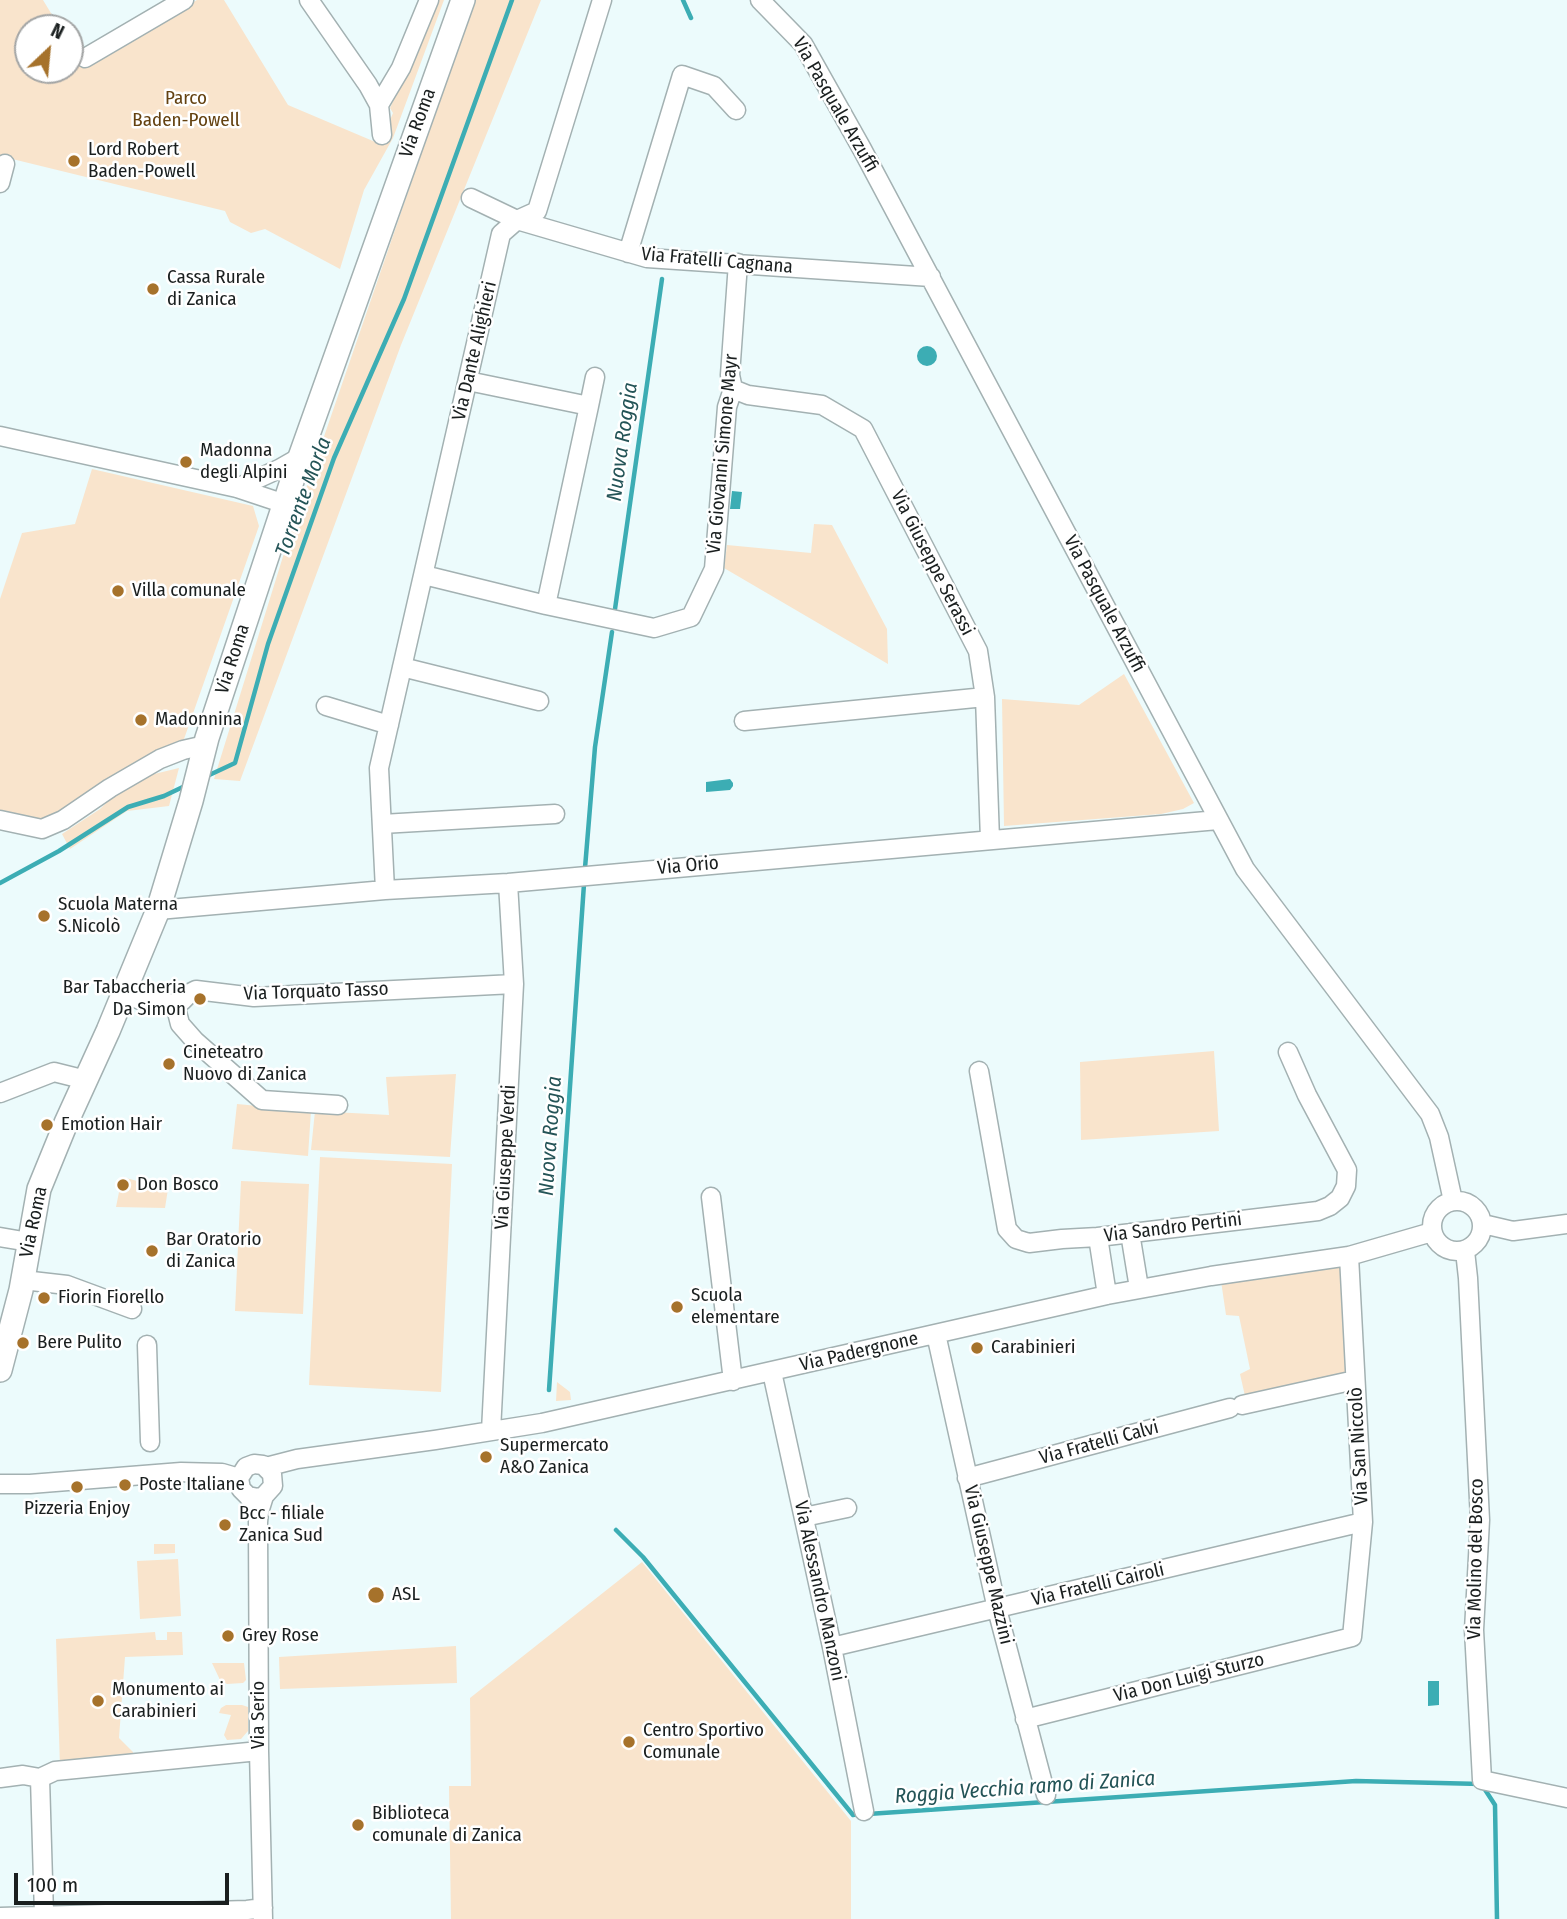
<!DOCTYPE html>
<meta charset="utf-8">
<style>
body{margin:0}
#map{position:relative;width:1567px;height:1919px;overflow:hidden;background:#ecfbfc;font-family:"Fira Sans Condensed",sans-serif}
canvas{display:block}
.north{position:absolute;left:14px;top:14px;width:70px;height:70px;box-sizing:border-box;background:#fff;border:2px solid #a3a5a5;border-radius:50%;rotate:26deg;font-size:19px;font-weight:700;line-height:28px;text-align:center;color:#1a1f1f}
.north::after{content:'';display:block;margin:auto;width:24px;height:32px;background:#a6722b;clip-path:polygon(50% 0,100% 100%,50% 72%,0 100%)}
.scale{position:absolute;left:14px;top:1873px;width:215px;height:32px;box-sizing:border-box;border:4px solid #1a1f1f;border-top:0;padding-left:9px;font-size:21px;line-height:24px;white-space:nowrap;color:#1a1f1f;-webkit-text-stroke:5px #fff;paint-order:stroke}
</style>
<div id="map">
<canvas width="1567" height="1919"></canvas>
<div class="north">N</div>
<div class="scale">100 m</div>
</div>
<script>
const context = document.querySelector('canvas').getContext('2d');
context.lineJoin = 'round';
function fillPath(path, color) {
  context.fillStyle = color;
  context.fill(path, 'evenodd');
}
function poly(rows) {
  const path = new Path2D();
  for (const r of rows) {
    if (r.length === 3) {
      path.moveTo(r[0] + r[2], r[1]);
      path.arc(r[0], r[1], r[2], 0, 2 * Math.PI);
      continue;
    }
    path.moveTo(r[0], r[1]);
    for (let i = 2; i < r.length; i += 2) path.lineTo(r[i], r[i + 1]);
  }
  return path;
}
function stroke(path, color, width, dash) {
  context.strokeStyle = color;
  context.lineWidth = width;
  context.lineCap = dash ? 'butt' : 'round';
  context.setLineDash(dash || []);
  context.stroke(path);
}
function label(font, color, halo, rows, align = 'center') {
  context.font = font + ' "Fira Sans Condensed",sans-serif';
  context.lineWidth = 5;
  context.setLineDash([]);
  context.textBaseline = 'middle';
  context.strokeStyle = halo;
  context.fillStyle = color;
  for (const [text, x, y, turn = 0] of rows) {
    context.save();
    context.translate(x, y);
    context.rotate((+turn || 0) * Math.PI / 180);
    context.textAlign = isNaN(turn) ? turn : align;
    if (halo) context.strokeText(text, 0, 0);
    context.fillText(text, 0, 0);
    context.restore();
  }
}
const green = poly([
 [0,0,43,0,60,28,28,28,28,70,70,70,70,44,84,67,197,0,224,0,288,105,380,144,393,113,390,108,421,39,434,0,444,0,393,138,364,190,340,269,265,229,251,233,230,222,225,211,0,156],
 [474,0,541,0,401,345,240,781,214,779,285,550],
 [92,469,253,506,259,526,184,739,42,821,0,813,0,599,22,533,75,524],
 [814,524,832,525,887,629,888,664,724,568,727,545,811,553],
 [1124,674,1194,803,1183,809,1161,814,1004,826,1002,699,1079,705],
 [179,768,169,806,127,811,70,849,62,834,100,809,114,795,150,775],
 [1214,1051,1219,1131,1081,1140,1080,1062],
 [456,1074,450,1157,311,1150,315,1111,389,1115,386,1077],
 [237,1104,311,1111,308,1156,232,1149],
 [320,1157,452,1164,441,1392,309,1385],
 [122,1177,168,1189,165,1208,116,1207],
 [241,1181,309,1184,303,1314,235,1311],
 [1340,1262,1347,1375,1245,1396,1240,1374,1250,1369,1239,1316,1226,1315,1221,1281],
 [557,1382,570,1392,571,1400,556,1401],
 [154,1544,175,1544,175,1553,154,1554],
 [178,1559,181,1616,140,1619,137,1561],
 [642,1562,851,1821,851,1919,451,1919,449,1786,471,1786,470,1698],
 [155,1632,156,1640,167,1640,167,1632,182,1632,183,1655,125,1657,119,1738,133,1752,134,1759,60,1767,56,1639],
 [456,1646,457,1683,280,1689,279,1657],
 [212,1663,244,1663,246,1680,243,1683,227,1684,220,1680],
 [226,1705,242,1705,248,1707,248,1731,241,1739,227,1740,224,1735,231,1715,219,1713,221,1708]
]);
const water = poly([
 [927,356,10],
 [732,491,742,492,740,509,730,509],
 [730,779,733,783,733,786,730,790,706,792,706,782],
 [1428,1681,1439,1681,1439,1705,1428,1706]
]);
const stream = poly([
 [683,0,691,18],
 [615,609,662,279],
 [205,777,235,763,268,644,334,458,404,299,512,0],
 [585,868,595,747,612,632],
 [0,883,59,851,128,807,164,796,187,785],
 [549,1390,584,884],
 [616,1530,643,1557,853,1815,859,1814],
 [1482,1785,1495,1805,1497,1919],
 [868,1814,1356,1781,1481,1784]
]);
const minor = poly([
 [309,0,368,85,379,105],
 [760,0,803,44,862,149,1245,869,1430,1114,1439,1137,1453,1201],
 [85,58,184,0],
 [382,135,379,105,401,68,429,0],
 [0,183,5,164],
 [471,198,517,220,647,258,931,277],
 [628,253,682,75,714,86,736,110],
 [468,381,589,406,546,605],
 [733,389,748,395,822,405,863,429,978,651,985,697,990,840],
 [589,406,595,377],
 [0,436,237,488,285,504],
 [237,488,279,469,300,457],
 [424,575,546,605,654,628,691,617,714,569,727,407,733,389,730,375,738,263],
 [402,667,539,701],
 [326,706,389,725],
 [744,721,985,697],
 [0,820,42,829,63,820,110,788,160,759,183,750,205,745],
 [382,824,555,814],
 [385,890,379,768,501,234,517,220,537,211,602,0],
 [158,910,385,890,508,883,1218,820],
 [125,993,140,1000,175,1004,182,1001,190,993,196,990,254,997,514,984],
 [175,1004,180,1024,195,1041,262,1100,338,1105],
 [979,1071,1007,1229,1016,1239,1029,1243,1062,1239,1098,1237,1318,1211,1330,1206,1340,1198,1346,1186,1347,1170,1307,1095,1288,1052],
 [0,1093,54,1072,86,1080],
 [711,1197,733,1381],
 [1457,1226,25],
 [1483,1224,1513,1231,1567,1224],
 [1130,1233,1139,1288],
 [0,1237,29,1242],
 [1098,1237,1107,1295],
 [1465,1251,1468,1278,1480,1520,1474,1630,1482,1780,1567,1798],
 [23,1280,67,1285,132,1309],
 [936,1334,997,1609,1046,1795],
 [147,1345,150,1442],
 [772,1372,832,1647,864,1811],
 [1242,1405,1355,1380],
 [491,1431,514,984,508,883],
 [266,1467,297,1459,435,1440,542,1423,1107,1295,1211,1276,1349,1256,1432,1232],
 [967,1478,1230,1408],
 [0,1484,30,1484,181,1472,222,1473,239,1478],
 [248,1496,258,1498,264,1496,273,1486,272,1474,263,1465,254,1464,246,1467,239,1478,241,1489,248,1496,259,1512],
 [804,1517,847,1508],
 [832,1647,1363,1522],
 [1025,1719,1352,1637,1363,1522,1349,1256],
 [0,1778,23,1775,40,1778,55,1771,259,1751],
 [40,1778,44,1915],
 [0,1917,247,1910,263,1908],
 [263,1919,259,1751,258,1522,259,1512,264,1496]
]);
const major = poly([
 [0,1370,21,1290,39,1189,66,1123,108,1031,158,910,191,801,207,738,300,457,463,0]
]);
const markers = [
 [74,161,7,"#a6722b"],
 [153,289,7,"#a6722b"],
 [186,462,7,"#a6722b"],
 [118,591,7,"#a6722b"],
 [141,720,7,"#a6722b"],
 [44,916,7,"#a6722b"],
 [200,999,7,"#a6722b"],
 [169,1064,7,"#a6722b"],
 [47,1125,7,"#a6722b"],
 [123,1185,7,"#a6722b"],
 [152,1251,7,"#a6722b"],
 [44,1298,7,"#a6722b"],
 [677,1307,7,"#a6722b"],
 [23,1343,7,"#a6722b"],
 [977,1348,7,"#a6722b"],
 [486,1457,7,"#a6722b"],
 [125,1485,7,"#a6722b"],
 [77,1487,7,"#a6722b"],
 [225,1525,7,"#a6722b"],
 [376,1595,9,"#a6722b"],
 [228,1636,7,"#a6722b"],
 [98,1701,7,"#a6722b"],
 [629,1742,7,"#a6722b"],
 [358,1825,7,"#a6722b"]
];
const parkNames = [
 ["Parco",186,99],
 ["Baden-Powell",186,121]
];
const streetNames = [
 ["Via Pasquale Arzuffi",835,105,60],
 ["Via Roma",418,123,-70],
 ["Via Fratelli Cagnana",717,261,5],
 ["Via Dante Alighieri",475,351,-77],
 ["Via Giovanni Simone Mayr",723,454,-85],
 ["Via Giuseppe Serassi",932,563,63],
 ["Via Pasquale Arzuffi",1104,604,62],
 ["Via Roma",233,659,-72],
 ["Via Orio",688,866,-5],
 ["Via Torquato Tasso",316,992,-2],
 ["Via Giuseppe Verdi",506,1157,-87],
 ["Via Roma",34,1222,-78],
 ["Via Sandro Pertini",1173,1228,-7],
 ["Via Padergnone",859,1352,-13],
 ["Via Fratelli Calvi",1099,1443,-15],
 ["Via San Niccolò",1359,1446,-93],
 ["Via Molino del Bosco",1476,1559,-89],
 ["Via Giuseppe Mazzini",988,1565,77],
 ["Via Fratelli Cairoli",1098,1585,-13],
 ["Via Alessandro Manzoni",819,1591,78],
 ["Via Don Luigi Sturzo",1189,1678,-14],
 ["Via Serio",259,1715,-90]
];
const poiNames = [
 ["Lord Robert",88,150],
 ["Baden-Powell",88,172],
 ["Cassa Rurale",167,278],
 ["di Zanica",167,300],
 ["Madonna",200,451],
 ["degli Alpini",200,473],
 ["Villa comunale",132,591],
 ["Madonnina",155,720],
 ["Scuola Materna",58,905],
 ["S.Nicolò",58,927],
 ["Bar Tabaccheria",186,988,"right"],
 ["Da Simon",186,1010,"right"],
 ["Cineteatro",183,1053],
 ["Nuovo di Zanica",183,1075],
 ["Emotion Hair",61,1125],
 ["Don Bosco",137,1185],
 ["Bar Oratorio",166,1240],
 ["di Zanica",166,1262],
 ["Scuola",691,1296],
 ["elementare",691,1318],
 ["Fiorin Fiorello",58,1298],
 ["Bere Pulito",37,1343],
 ["Carabinieri",991,1348],
 ["Supermercato",500,1446],
 ["A&O Zanica",500,1468],
 ["Poste Italiane",139,1485],
 ["Pizzeria Enjoy",77,1509,"center"],
 ["Bcc - filiale",239,1514],
 ["Zanica Sud",239,1536],
 ["ASL",392,1595],
 ["Grey Rose",242,1636],
 ["Monumento ai",112,1690],
 ["Carabinieri",112,1712],
 ["Centro Sportivo",643,1731],
 ["Comunale",643,1753],
 ["Biblioteca",372,1814],
 ["comunale di Zanica",372,1836]
];
const waterNames = [
 ["Nuova Roggia",623,442,-82],
 ["Torrente Morla",304,497,-70],
 ["Nuova Roggia",551,1136,-86],
 ["Roggia Vecchia ramo di Zanica",1025,1788,-4]
];
fillPath(green, '#f9e4cc');
fillPath(water, '#3cadb4');
stroke(stream, '#3cadb4', 4.5);
stroke(minor, '#a3b1b2', 21);
stroke(major, '#a3b1b2', 26);
stroke(minor, '#fff', 18);
stroke(major, '#fff', 23);
for (const [x, y, r, color] of markers) {
  const dot = new Path2D();
  dot.arc(x, y, r, 0, 2 * Math.PI);
  context.fillStyle = color;
  context.fill(dot);
  stroke(dot, '#fff', 2.5);
}
label('19px', '#644211', '#fff', parkNames);
label('19px', '#1a1f1f', '#fff', streetNames);
label('19px', '#1a1f1f', '#fff', poiNames, 'left');
label('italic 21px', '#245457', '#fff', waterNames);
</script>
